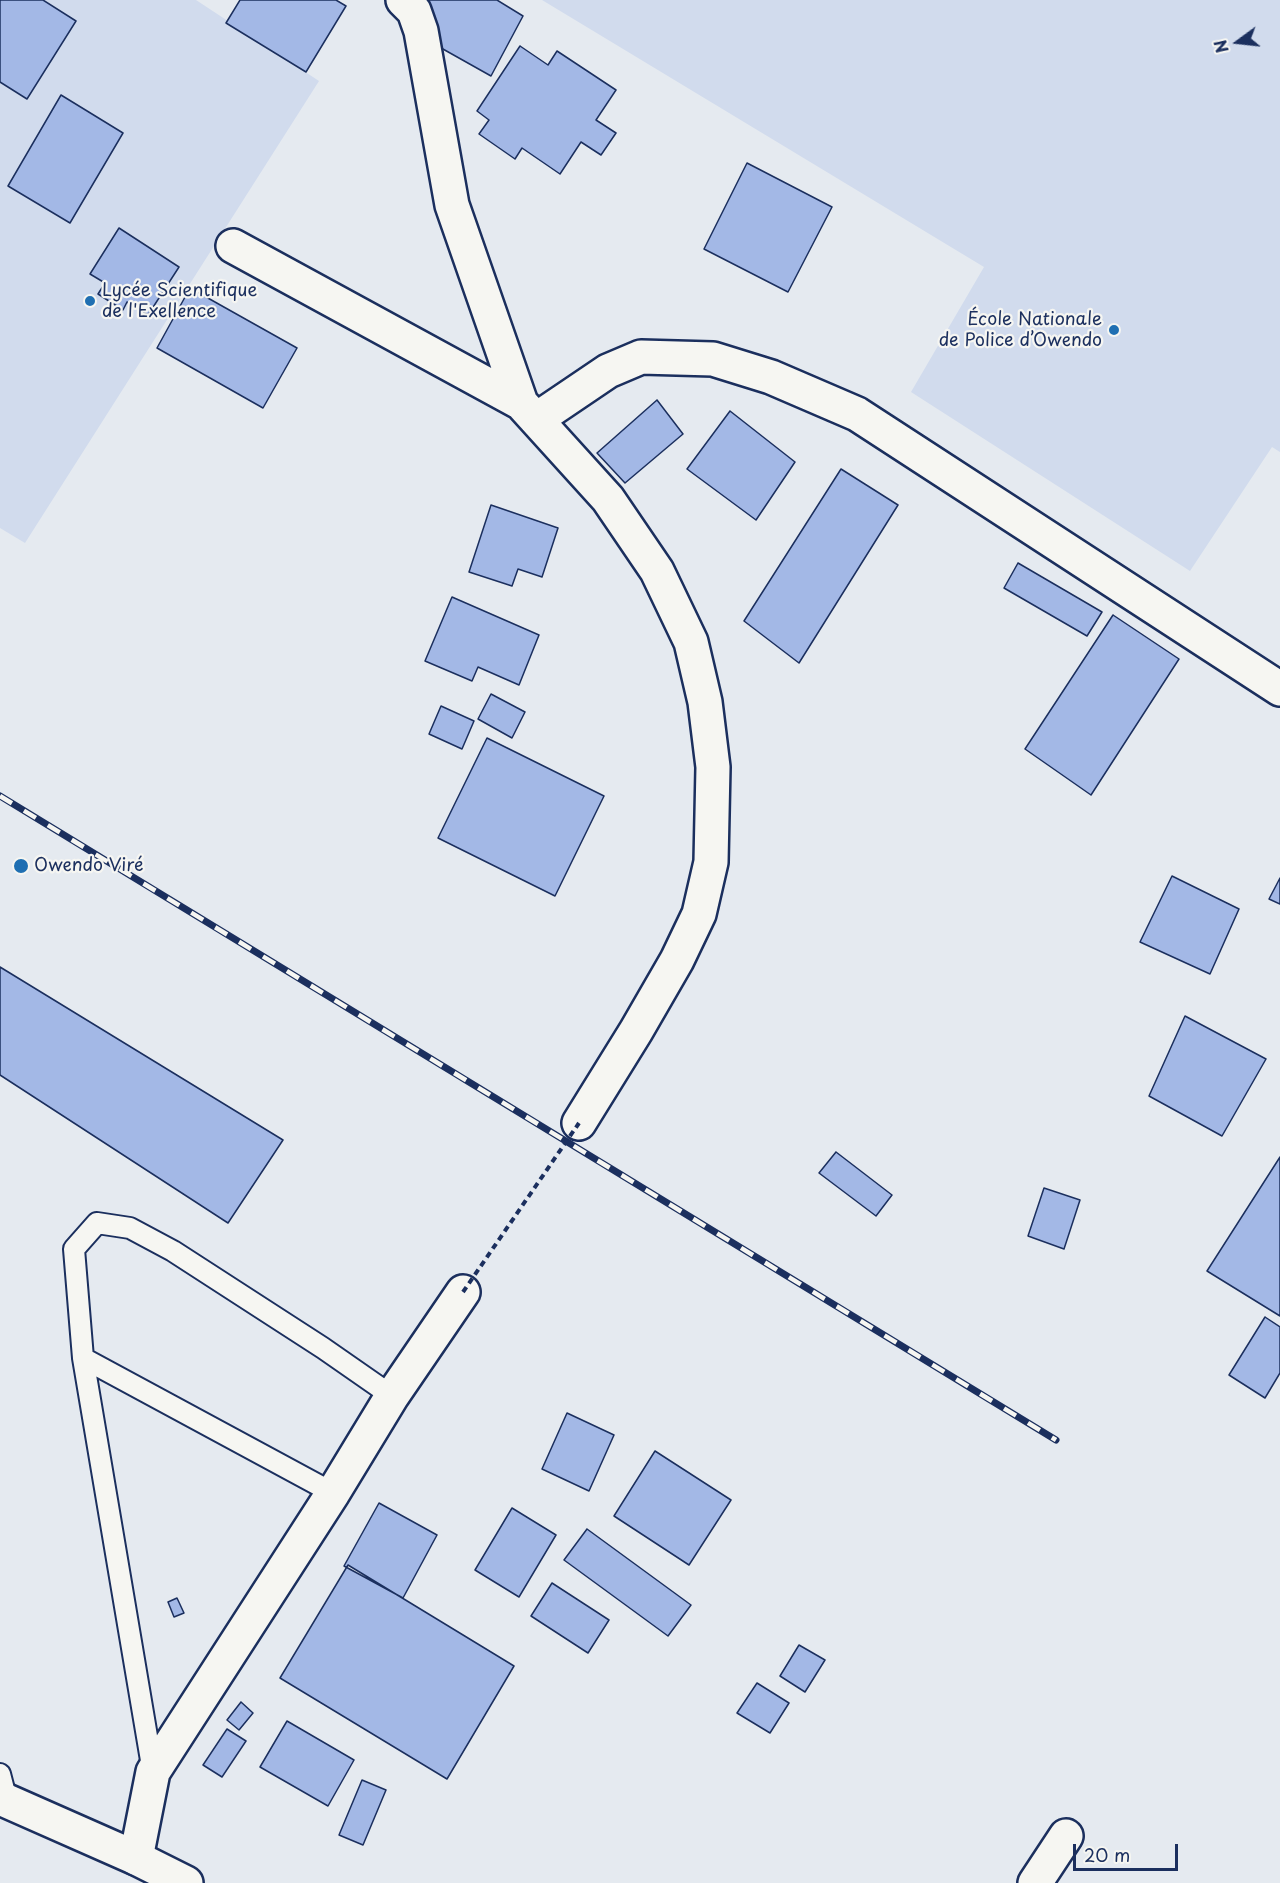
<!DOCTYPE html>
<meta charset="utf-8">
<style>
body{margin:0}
#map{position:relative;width:1280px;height:1883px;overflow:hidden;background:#e5eaf0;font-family:"Playpen Sans",sans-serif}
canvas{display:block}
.north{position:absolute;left:1208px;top:12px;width:60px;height:60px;-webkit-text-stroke:4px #f6f6f2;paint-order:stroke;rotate:255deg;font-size:16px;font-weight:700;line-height:24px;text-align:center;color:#1b2f5e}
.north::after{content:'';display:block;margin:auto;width:21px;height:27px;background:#1b2f5e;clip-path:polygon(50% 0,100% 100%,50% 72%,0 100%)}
.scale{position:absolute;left:1073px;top:1844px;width:105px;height:27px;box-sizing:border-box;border:3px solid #1b2f5e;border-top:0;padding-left:8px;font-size:18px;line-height:21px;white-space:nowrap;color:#1b2f5e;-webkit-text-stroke:4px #f6f6f2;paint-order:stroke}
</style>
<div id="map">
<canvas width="1280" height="1883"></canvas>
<div class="north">N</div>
<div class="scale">20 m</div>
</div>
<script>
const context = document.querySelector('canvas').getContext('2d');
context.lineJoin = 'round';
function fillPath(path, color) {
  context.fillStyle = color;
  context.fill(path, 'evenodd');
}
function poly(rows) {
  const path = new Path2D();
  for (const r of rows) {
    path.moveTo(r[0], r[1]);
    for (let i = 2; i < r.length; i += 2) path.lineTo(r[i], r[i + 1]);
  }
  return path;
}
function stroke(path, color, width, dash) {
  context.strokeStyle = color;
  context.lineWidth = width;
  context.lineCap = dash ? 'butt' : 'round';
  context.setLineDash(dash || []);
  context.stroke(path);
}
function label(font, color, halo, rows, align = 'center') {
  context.font = font + ' "Playpen Sans",sans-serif';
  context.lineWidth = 4.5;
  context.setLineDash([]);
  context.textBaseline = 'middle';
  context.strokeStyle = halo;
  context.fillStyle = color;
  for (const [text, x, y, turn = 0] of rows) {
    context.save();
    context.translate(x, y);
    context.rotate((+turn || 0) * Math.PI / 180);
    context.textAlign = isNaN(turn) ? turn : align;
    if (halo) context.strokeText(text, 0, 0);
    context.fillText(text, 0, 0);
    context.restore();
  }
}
const built = poly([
 [0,0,196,0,319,81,25,543,0,528],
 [542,0,1280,0,1280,452,1272,447,1190,571,911,392,984,267]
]);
const building = poly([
 [0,0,43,0,76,21,27,99,0,82,0,0],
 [240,0,336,0,346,6,306,72,226,23,240,0],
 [423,0,497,0,523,16,491,76,434,44,423,0],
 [520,46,548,65,557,51,616,90,596,120,616,133,601,155,581,142,560,174,522,148,515,159,479,134,489,120,477,111,520,46],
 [61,95,123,133,70,223,8,186,61,95],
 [747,163,832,207,788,292,704,249,747,163],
 [119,228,179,267,148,315,127,302,123,310,98,294,105,283,90,274,119,228],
 [190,288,297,348,263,408,157,348,190,288],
 [657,400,683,434,625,483,597,453,657,400],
 [730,411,795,462,756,520,687,469,730,411],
 [841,469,898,505,799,663,744,621,841,469],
 [491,505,558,528,542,577,518,569,512,586,469,572,491,505],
 [1018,563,1102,612,1087,636,1004,588,1018,563],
 [452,597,539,635,519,685,478,667,472,681,425,661,452,597],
 [1113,615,1179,659,1091,795,1025,749,1113,615],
 [491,694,525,712,512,738,478,719,491,694],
 [441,706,474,721,462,749,429,734,441,706],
 [487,738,604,796,555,896,438,838,487,738],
 [1172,876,1239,909,1210,974,1140,942,1172,876],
 [1280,878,1280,904,1269,899,1280,878],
 [0,967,283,1140,228,1223,0,1075,0,967],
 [1185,1016,1266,1059,1222,1136,1149,1096,1185,1016],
 [836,1152,892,1195,876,1216,819,1173,836,1152],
 [1280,1157,1280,1316,1207,1271,1280,1157],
 [1044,1188,1080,1200,1064,1249,1028,1236,1044,1188],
 [1265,1317,1280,1327,1280,1373,1265,1398,1229,1375,1265,1317],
 [567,1413,614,1435,589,1491,542,1469,567,1413],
 [655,1451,731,1500,689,1565,614,1516,655,1451],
 [379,1503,437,1535,403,1598,344,1566,379,1503],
 [512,1508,556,1535,519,1597,475,1570,512,1508],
 [587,1529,691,1605,668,1636,564,1560,587,1529],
 [348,1565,514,1666,447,1779,280,1678,348,1565],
 [552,1583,609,1620,588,1653,531,1616,552,1583],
 [177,1598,184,1613,174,1617,168,1602,177,1598],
 [799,1645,825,1660,805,1692,780,1676,799,1645],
 [757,1683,789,1703,770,1733,737,1713,757,1683],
 [241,1702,253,1713,239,1730,227,1720,241,1702],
 [287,1721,354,1760,328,1806,260,1767,287,1721],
 [227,1729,246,1741,222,1777,203,1765,227,1729],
 [362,1780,386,1790,363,1845,339,1835,362,1780]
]);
const lane = poly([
 [83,1358,333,1493],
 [153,1772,83,1358,74,1249,97,1223,130,1228,173,1251,323,1348,392,1396],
 [0,1774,7,1801]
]);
const street = poly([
 [403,0,414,11,421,31,452,205,521,403],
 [233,246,521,403,608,499,657,571,691,642,705,702,713,767,711,862,699,914,677,960,636,1031,579,1123],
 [537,419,608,371,641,357,713,359,771,377,857,414,1280,689],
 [136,1858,153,1772,333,1493,392,1396,463,1292],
 [1035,1883,1066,1836]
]);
const secondary = poly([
 [0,1798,136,1858,186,1883]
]);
const rail = poly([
 [0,796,1056,1440]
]);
const pathBridge = poly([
 [463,1292,579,1123]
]);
const markers = [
 [90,301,6,"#1f6fb2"],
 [1114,330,6,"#1f6fb2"],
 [21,866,8,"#1f6fb2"]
];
const poiNames = [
 ["Lycée Scientifique",102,291],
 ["de l'Exellence",102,312],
 ["École Nationale",1102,320,"right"],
 ["de Police d’Owendo",1102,341,"right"],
 ["Owendo Viré",34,866]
];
fillPath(built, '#d1dbed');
fillPath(building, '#a3b8e6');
stroke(building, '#1b2f5e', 1.5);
stroke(lane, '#1b2f5e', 24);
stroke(street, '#1b2f5e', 38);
stroke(secondary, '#1b2f5e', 38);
stroke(lane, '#f6f6f2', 20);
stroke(street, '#f6f6f2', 33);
stroke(secondary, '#f6f6f2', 33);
stroke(rail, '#1b2f5e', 7);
stroke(rail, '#f6f6f2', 4.5, [14]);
stroke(pathBridge, '#1b2f5e', 4, [6, 4.5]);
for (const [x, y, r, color] of markers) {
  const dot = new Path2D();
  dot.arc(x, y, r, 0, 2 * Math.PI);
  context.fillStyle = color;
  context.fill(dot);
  stroke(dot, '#f6f6f2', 2);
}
label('18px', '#1b2f5e', '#f6f6f2', poiNames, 'left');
</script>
